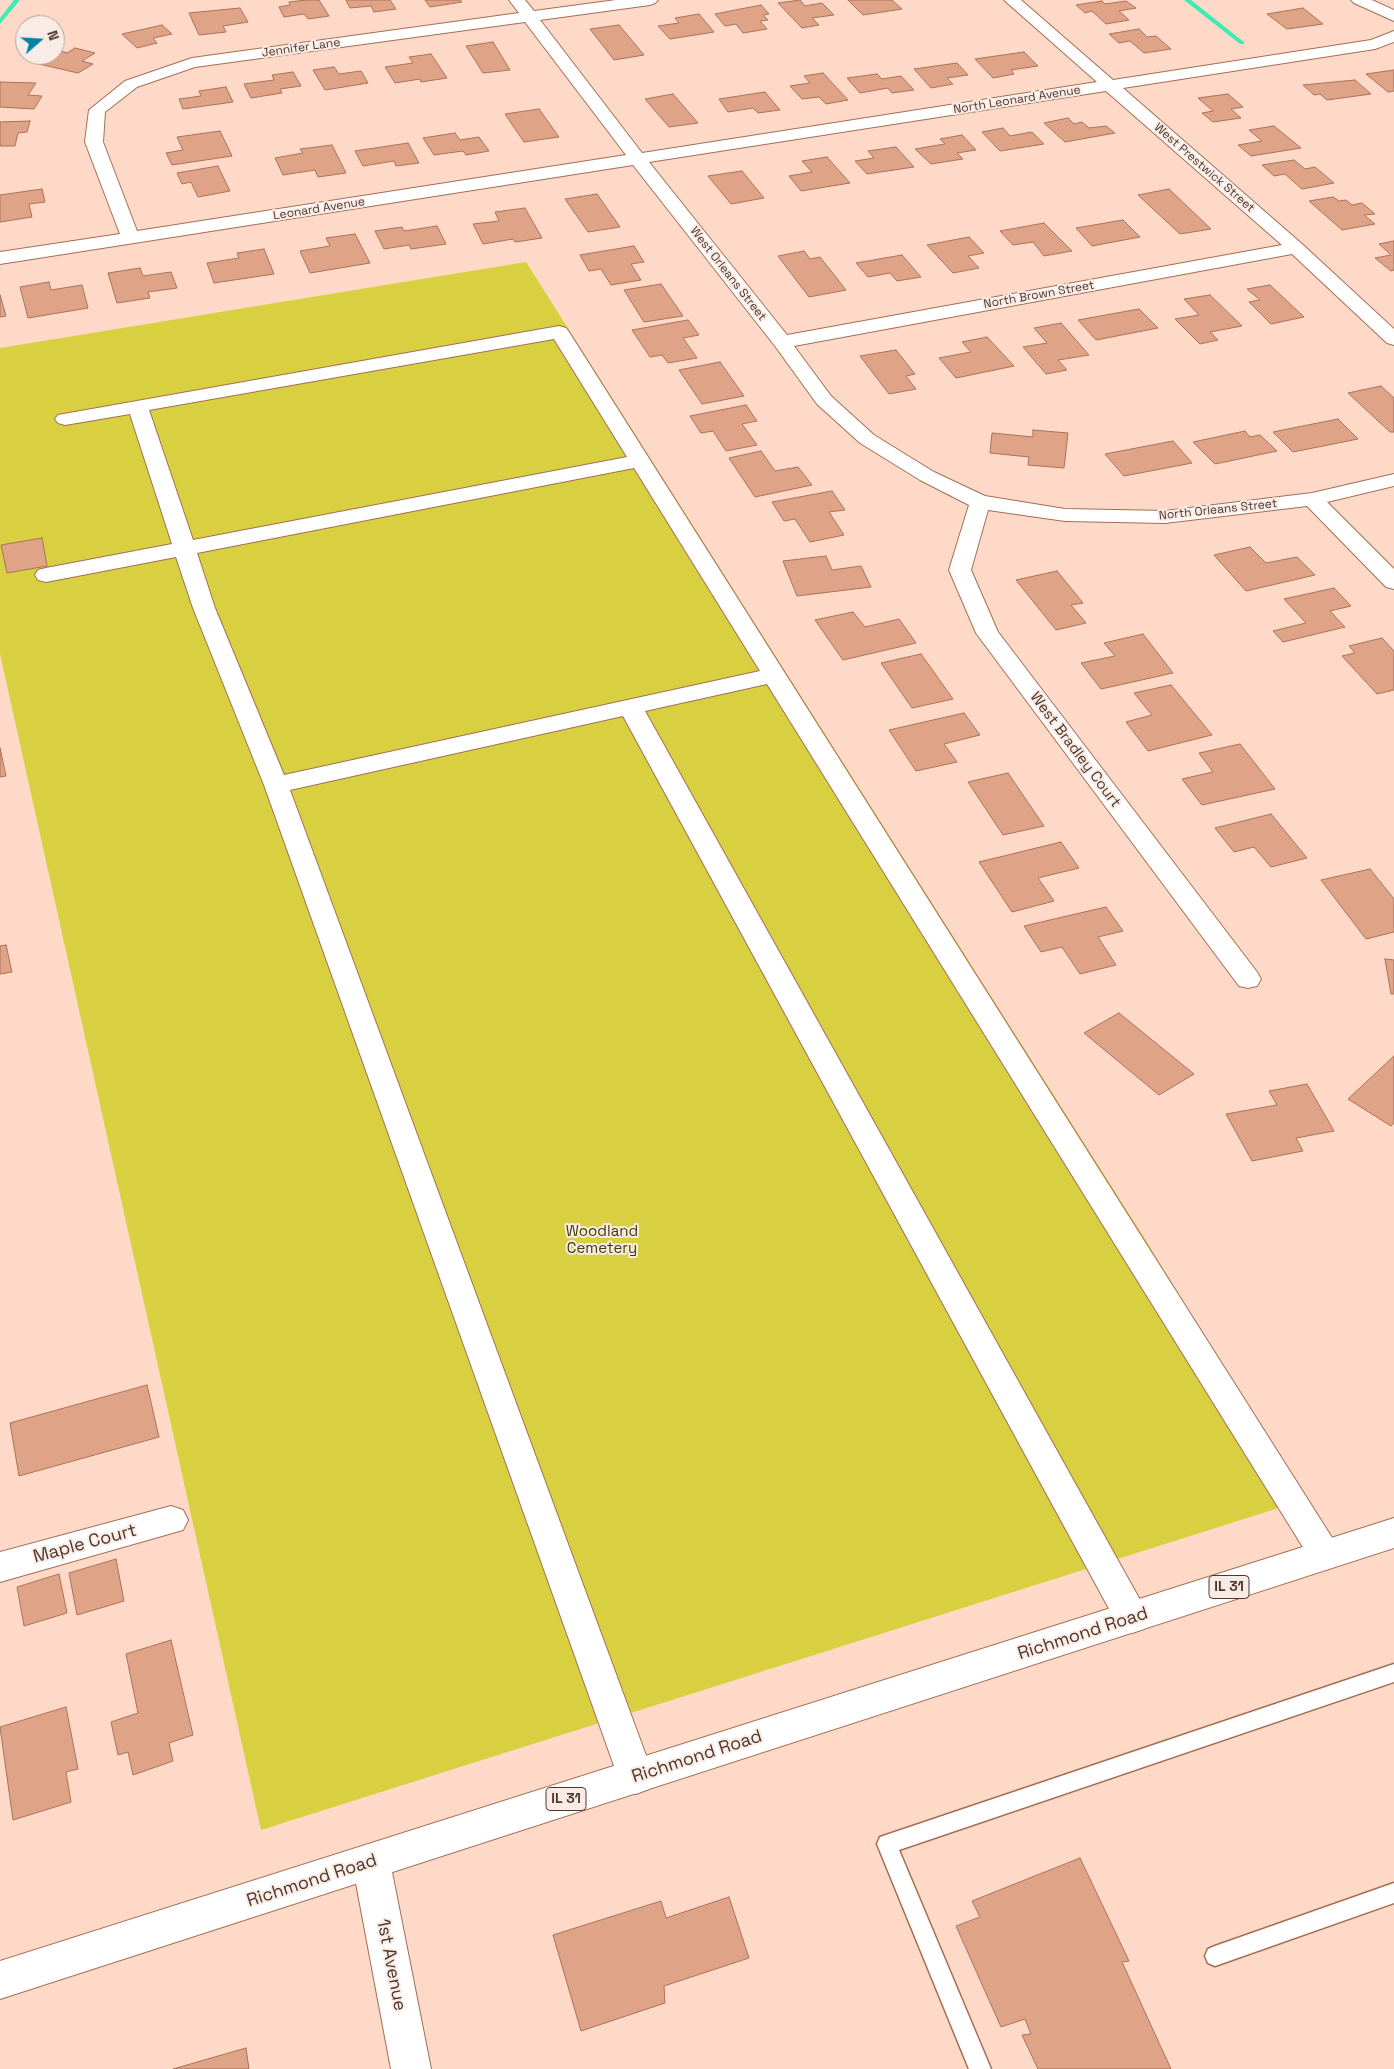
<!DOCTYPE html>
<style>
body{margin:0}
#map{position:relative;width:1394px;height:2069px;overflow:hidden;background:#fed9c7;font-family:"Space Grotesk",sans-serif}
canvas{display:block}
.north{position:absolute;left:15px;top:15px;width:50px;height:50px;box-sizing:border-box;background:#f9ece6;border:1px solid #b5a39b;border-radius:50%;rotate:71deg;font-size:14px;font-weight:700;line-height:20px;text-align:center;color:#4e362a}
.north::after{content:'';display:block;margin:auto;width:18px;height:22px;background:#0081a5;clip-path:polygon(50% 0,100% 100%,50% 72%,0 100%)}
</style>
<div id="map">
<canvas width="1394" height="2069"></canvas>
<div class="north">N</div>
</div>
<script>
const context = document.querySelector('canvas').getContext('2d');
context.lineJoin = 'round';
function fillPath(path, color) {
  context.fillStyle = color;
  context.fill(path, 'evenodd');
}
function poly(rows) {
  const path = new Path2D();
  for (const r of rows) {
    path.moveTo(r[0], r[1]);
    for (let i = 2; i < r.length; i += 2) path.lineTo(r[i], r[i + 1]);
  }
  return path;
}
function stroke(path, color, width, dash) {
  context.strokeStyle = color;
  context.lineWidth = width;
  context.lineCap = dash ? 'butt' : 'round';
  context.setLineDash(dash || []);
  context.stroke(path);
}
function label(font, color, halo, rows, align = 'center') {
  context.font = font + ' "Space Grotesk",sans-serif';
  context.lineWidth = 4;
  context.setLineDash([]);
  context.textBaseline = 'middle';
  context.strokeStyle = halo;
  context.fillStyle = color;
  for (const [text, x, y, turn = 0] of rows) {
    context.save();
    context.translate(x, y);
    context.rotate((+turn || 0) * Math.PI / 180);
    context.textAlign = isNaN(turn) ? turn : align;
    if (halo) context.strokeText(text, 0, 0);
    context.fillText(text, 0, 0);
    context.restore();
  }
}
const green = poly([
 [526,262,1145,1239,1304,1500,261,1830,0,654,0,348]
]);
const stream = poly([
 [14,0,20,0,0,24,0,18,14,0],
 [1184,0,1191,0,1244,42,1244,44,1240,44,1184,0]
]);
const building = poly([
 [306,0,319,0,329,16,308,19,304,14,284,17,279,7,290,5,289,2,306,0],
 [346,0,390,0,396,9,374,12,371,6,350,8,346,0],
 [425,0,460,0,462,2,430,7,425,0],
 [800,0,805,6,822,3,834,15,812,18,819,25,802,28,778,3,800,0],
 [848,0,892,0,902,9,863,15,848,0],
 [1102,1,1105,4,1126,1,1136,8,1119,11,1129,20,1106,24,1092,11,1085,13,1076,5,1102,1],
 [761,5,769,14,763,15,768,20,760,21,767,29,743,33,736,24,725,26,715,14,761,5],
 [240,8,248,22,223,26,226,32,199,35,189,13,240,8],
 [1303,8,1323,24,1287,29,1267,14,1303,8],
 [699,14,714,32,670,39,658,26,679,23,675,18,699,14],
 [162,25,172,34,153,38,157,43,137,48,122,34,162,25],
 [619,25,644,55,614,60,590,29,619,25],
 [1139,29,1147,37,1156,36,1171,49,1144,53,1130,41,1119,43,1109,34,1139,29],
 [493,42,510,70,483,73,466,46,493,42],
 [75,48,95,53,82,61,93,64,78,73,39,64,61,51,67,53,75,48],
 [1024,52,1038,66,1011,70,1014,74,993,78,975,59,1024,52],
 [431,54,447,78,421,82,420,79,395,83,385,67,413,63,409,57,431,54],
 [957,63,968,75,947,78,953,84,931,88,914,69,957,63],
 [334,67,339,74,361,71,368,83,325,90,313,70,334,67],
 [1394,70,1394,91,1388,92,1366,74,1394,70],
 [293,72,301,86,280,89,282,93,251,98,244,84,274,80,272,75,293,72],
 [823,73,848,100,826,104,819,97,802,99,790,86,810,83,804,76,823,73],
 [877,74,882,79,901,76,914,90,892,93,888,88,860,93,847,78,877,74],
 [1355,80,1371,94,1327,100,1320,94,1314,95,1303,85,1355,80],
 [0,82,36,83,28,95,42,96,34,109,0,107,0,82],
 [226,87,233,102,183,109,179,99,201,96,199,91,226,87],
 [765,92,780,110,758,113,753,108,728,112,719,99,765,92],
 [673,94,698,123,669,127,645,99,673,94],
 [1228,94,1243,107,1231,109,1241,118,1213,122,1202,113,1213,111,1198,98,1228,94],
 [539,109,559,137,524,142,505,114,539,109],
 [1068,118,1074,124,1082,122,1089,128,1106,126,1115,133,1065,142,1044,123,1068,118],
 [30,121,27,132,18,133,15,146,0,146,0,122,30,121],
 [1274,126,1301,148,1251,156,1238,145,1262,141,1249,130,1274,126],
 [1003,128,1010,136,1032,132,1044,144,1000,151,982,132,1003,128],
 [220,131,232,156,172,165,166,153,183,150,177,137,220,131],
 [455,133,460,140,479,137,489,151,466,155,463,151,434,155,423,138,455,133],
 [962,135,976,150,957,153,963,159,931,164,915,149,945,144,940,139,962,135],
 [408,143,419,163,396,166,394,161,363,166,355,151,408,143],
 [332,145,346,173,318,177,315,170,283,175,275,158,303,153,300,149,332,145],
 [896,147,914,167,867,174,855,161,874,158,868,151,896,147],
 [827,157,850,183,801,191,789,176,812,172,802,161,827,157],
 [1294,160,1305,169,1315,167,1334,183,1302,189,1285,174,1274,176,1262,165,1294,160],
 [218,166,230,191,198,197,191,182,182,184,177,173,218,166],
 [742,171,764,198,731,204,708,176,742,171],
 [42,189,45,202,29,204,32,217,0,222,0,195,42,189],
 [1169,189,1211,229,1180,234,1138,195,1169,189],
 [597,194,620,227,588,232,565,199,597,194],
 [1333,197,1339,201,1346,200,1352,205,1362,203,1375,214,1364,215,1375,224,1342,230,1309,201,1333,197],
 [525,208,542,238,515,242,513,239,483,244,473,224,499,221,495,212,525,208],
 [1123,220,1140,237,1092,246,1076,228,1123,220],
 [1044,223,1072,251,1044,256,1033,242,1013,245,1000,231,1044,223],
 [437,226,446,244,411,249,409,245,384,249,375,231,402,227,404,231,437,226],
 [355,234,370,263,310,273,300,251,330,246,326,238,355,234],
 [969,237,984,253,968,256,979,268,953,273,927,245,969,237],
 [1394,241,1394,270,1391,271,1375,258,1391,255,1379,244,1394,241],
 [634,246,644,262,631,264,641,280,611,285,601,269,589,271,580,255,634,246],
 [264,249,274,274,214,283,207,263,239,258,237,253,264,249],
 [804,251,810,259,820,257,846,290,809,297,778,256,804,251],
 [902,255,921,277,897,281,890,273,868,277,856,263,902,255],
 [140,268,143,276,171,272,177,288,148,292,150,298,117,303,108,273,140,268],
 [49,282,51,290,82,285,88,308,28,318,20,287,49,282],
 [661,284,683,316,644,322,624,290,661,284],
 [1270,285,1304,317,1271,324,1249,302,1260,300,1247,289,1270,285],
 [0,295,6,316,0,317,0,295],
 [1210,295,1242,326,1210,332,1218,340,1200,344,1175,319,1199,315,1184,299,1210,295],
 [1139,309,1158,328,1096,340,1078,320,1139,309],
 [688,320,699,335,683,338,697,358,668,363,662,355,650,357,632,330,688,320],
 [1061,323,1089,355,1058,360,1067,370,1046,374,1023,347,1047,343,1034,328,1061,323],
 [987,337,1014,366,956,378,939,358,971,352,962,342,987,337],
 [896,350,915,374,906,376,916,389,889,394,860,356,896,350],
 [720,362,744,396,702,404,679,370,720,362],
 [1381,386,1394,398,1394,432,1390,432,1348,393,1381,386],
 [746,405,757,421,742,424,757,445,726,451,713,431,701,433,690,416,746,405],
 [1338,419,1358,439,1293,452,1273,432,1338,419],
 [1033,430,1068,433,1064,468,1028,465,1029,457,990,453,992,433,1033,437,1033,430],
 [1245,431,1250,437,1260,435,1277,451,1215,464,1193,442,1245,431],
 [1173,441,1192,463,1124,476,1105,454,1173,441],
 [761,451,775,471,798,467,812,485,755,497,729,458,761,451],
 [832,491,845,510,829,512,844,535,810,542,795,519,784,521,772,502,832,491],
 [42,538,47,566,7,573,1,545,42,538],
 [1250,547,1266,563,1297,557,1315,575,1246,591,1214,555,1250,547],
 [826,556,832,570,861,566,871,587,797,596,783,561,826,556],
 [1057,571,1083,603,1071,605,1086,623,1056,630,1016,580,1057,571],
 [1334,588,1351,606,1330,611,1345,627,1283,642,1273,631,1306,623,1284,599,1334,588],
 [853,612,865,627,899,619,916,643,843,660,815,620,853,612],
 [1143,634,1173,673,1101,689,1081,663,1115,656,1104,643,1143,634],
 [1382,638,1394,651,1394,690,1377,694,1342,656,1355,653,1349,646,1382,638],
 [921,654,953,699,912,708,881,663,921,654],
 [1171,685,1212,735,1148,751,1126,722,1152,715,1134,693,1171,685],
 [964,713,980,735,944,744,957,762,916,771,889,730,964,713],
 [1240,744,1275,789,1202,805,1182,779,1213,772,1199,753,1240,744],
 [0,748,6,776,0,777,0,748],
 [1008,773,1044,826,1003,835,968,782,1008,773],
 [1271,814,1307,858,1271,867,1254,847,1234,852,1215,828,1271,814],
 [1061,842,1079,868,1038,878,1054,901,1012,912,979,862,1061,842],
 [1370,869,1394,899,1394,932,1366,939,1321,880,1370,869],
 [1106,907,1123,931,1098,937,1116,965,1080,974,1062,947,1041,952,1024,926,1106,907],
 [6,945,12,972,0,974,0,946,6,945],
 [1385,959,1394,960,1394,994,1391,994,1385,959],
 [1119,1013,1194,1074,1159,1095,1084,1033,1119,1013],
 [1394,1056,1394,1123,1391,1126,1348,1099,1394,1056],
 [1307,1084,1334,1131,1296,1138,1303,1151,1252,1161,1226,1114,1277,1105,1269,1091,1307,1084],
 [147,1385,159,1437,19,1476,10,1423,147,1385],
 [116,1559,124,1601,77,1615,69,1573,116,1559],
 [59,1574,67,1613,24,1626,17,1587,59,1574],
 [171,1640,193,1735,169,1743,173,1761,133,1775,128,1752,118,1755,111,1722,138,1713,126,1654,171,1640],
 [66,1707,78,1769,66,1772,71,1802,13,1820,0,1727,66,1707],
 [1080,1858,1129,1961,1122,1962,1171,2069,1038,2069,1022,2035,1031,2034,1025,2019,1001,2027,956,1926,980,1917,972,1901,1080,1858],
 [729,1897,749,1958,664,1986,665,2003,581,2031,553,1935,661,1901,666,1918,729,1897],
 [246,2048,249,2069,173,2069,246,2048]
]);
const lane = poly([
 [1394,1664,1394,1682,899,1850,991,2069,969,2069,877,1844,880,1837,1394,1664],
 [1394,1883,1394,1903,1215,1966,1208,1963,1205,1956,1208,1949,1215,1946,1394,1883]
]);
const street = poly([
 [509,0,525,0,534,11,616,0,658,0,655,3,650,5,540,20,642,153,1097,82,1004,0,1021,0,1113,80,1371,40,1394,31,1394,42,1375,49,1123,88,1302,244,1394,329,1394,345,1387,343,1292,254,794,346,831,396,874,435,934,472,985,496,1065,509,1165,511,1312,493,1394,474,1394,486,1327,502,1394,569,1394,589,1386,587,1307,506,1165,523,1065,521,988,510,971,570,998,632,1257,972,1261,979,1257,986,1248,988,1239,986,976,633,949,570,969,505,920,480,860,443,817,404,775,346,633,165,0,264,0,252,120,234,85,142,89,110,125,81,192,58,519,13,509,0],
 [525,22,626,155,137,231,103,142,105,112,137,87,195,67,525,22],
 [1106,91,1282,245,787,335,649,162,1106,91],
 [1351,0,1372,0,1394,10,1394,21,1354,3,1351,0],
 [559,326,566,328,569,332,1343,1555,1338,1565,1326,1570,1314,1565,767,684,645,711,1144,1607,1149,1618,1144,1629,1132,1633,1120,1629,623,716,290,790,654,1777,649,1789,636,1794,623,1789,618,1777,264,785,193,608,176,557,46,582,38,580,35,575,38,570,46,568,172,544,130,414,65,425,58,423,55,419,58,415,559,326],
 [554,339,627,457,193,540,149,410,554,339],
 [634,468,760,671,284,775,215,608,197,553,634,468],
 [171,1506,183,1510,188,1520,183,1530,0,1582,0,1552,171,1506],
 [371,1844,384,1849,390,1862,431,2069,391,2069,352,1862,358,1849,371,1844]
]);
const primary = poly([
 [1394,1518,1394,1548,0,1999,0,1961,1394,1518]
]);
const farStreetnames = [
 ["Jennifer Lane",301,48,-8],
 ["North Leonard Avenue",1017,100,-9],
 ["West Prestwick Street",1204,168,41],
 ["Leonard Avenue",319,209,-9],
 ["West Orleans Street",728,274,52],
 ["North Brown Street",1039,295,-10],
 ["North Orleans Street",1218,510,-6]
];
const shields = [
 [1229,1587,40],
 [566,1799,40]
];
const shieldNames = [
 ["IL 31",1229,1587],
 ["IL 31",566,1799]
];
const streetNames = [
 ["West Bradley Court",1075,750,53]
];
const parkNames = [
 ["Woodland",602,1232],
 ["Cemetery",602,1249]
];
const nearStreetnames = [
 ["Maple Court",85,1544,-15],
 ["Richmond Road",1083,1634,-18],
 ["Richmond Road",697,1757,-18],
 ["Richmond Road",312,1881,-18],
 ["1st Avenue",391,1965,79]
];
fillPath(green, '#d8d041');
fillPath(stream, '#3eebb2');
fillPath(building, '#dfa488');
stroke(building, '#aa7258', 1);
stroke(lane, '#a56e54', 3);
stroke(street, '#a56e54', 2);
stroke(primary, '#a56e54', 2);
fillPath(lane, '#fff');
fillPath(street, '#fff');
fillPath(primary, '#fff');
label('12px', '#4e362a', '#f9ece6', farStreetnames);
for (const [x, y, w] of shields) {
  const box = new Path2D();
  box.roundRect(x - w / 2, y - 11.5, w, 23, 4);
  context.fillStyle = '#f9ece6';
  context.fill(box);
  stroke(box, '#4e362a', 1);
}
label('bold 14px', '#4e362a', null, shieldNames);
label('15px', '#4e362a', '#f9ece6', streetNames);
label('15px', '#3f3c00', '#f9ece6', parkNames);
label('18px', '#4e362a', '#f9ece6', nearStreetnames);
</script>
